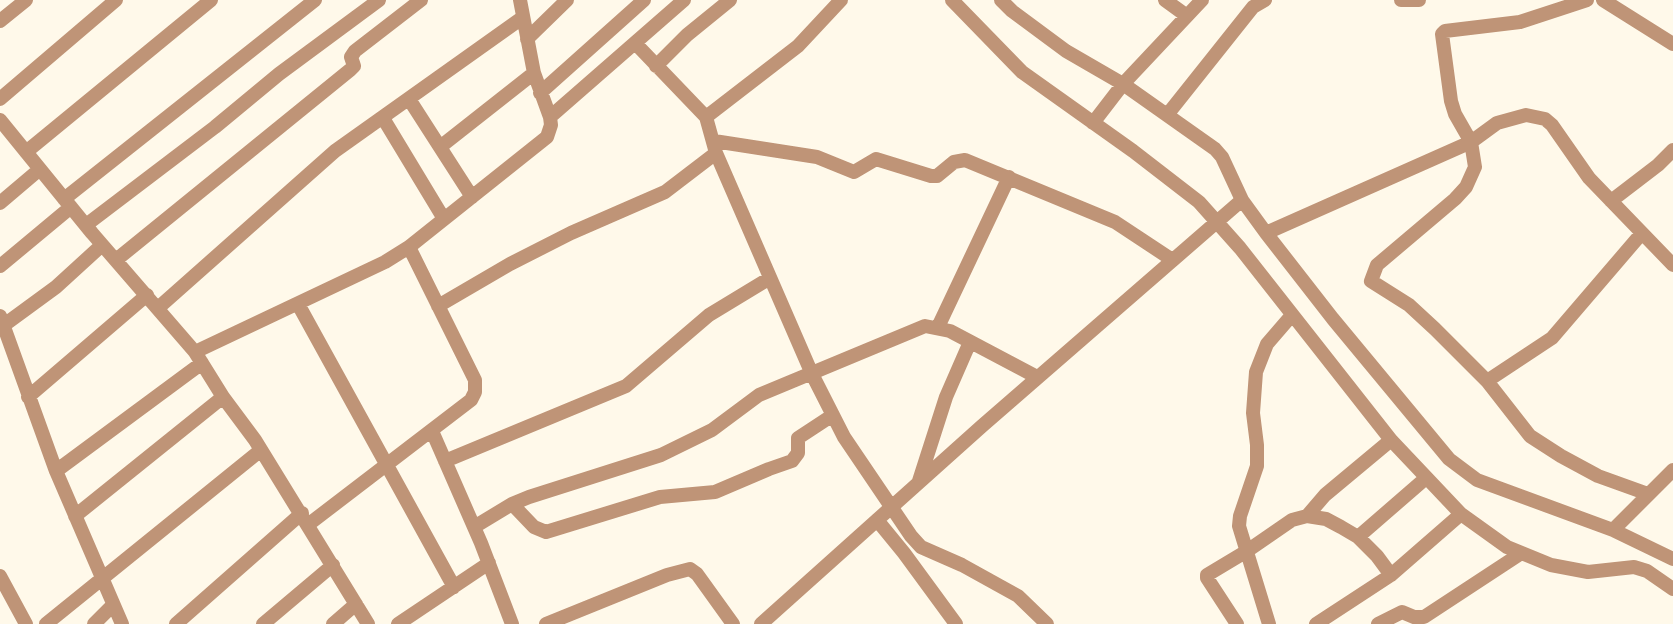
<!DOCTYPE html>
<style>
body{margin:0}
canvas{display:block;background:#fff9ea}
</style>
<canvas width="1673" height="624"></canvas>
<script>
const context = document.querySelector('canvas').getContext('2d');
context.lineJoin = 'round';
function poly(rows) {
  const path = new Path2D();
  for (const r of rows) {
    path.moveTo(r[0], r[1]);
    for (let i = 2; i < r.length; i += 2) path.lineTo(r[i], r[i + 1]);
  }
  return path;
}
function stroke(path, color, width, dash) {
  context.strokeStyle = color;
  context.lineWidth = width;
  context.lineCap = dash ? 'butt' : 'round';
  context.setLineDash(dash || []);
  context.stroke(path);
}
const minor = poly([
 [952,0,1022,72,1133,151,1199,202,1240,248,1391,440,1461,514,1507,547,1551,565,1588,572,1634,567,1647,571,1673,589],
 [1001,0,1012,11,1066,51,1123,84,1215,149,1222,157,1242,200,1266,233,1333,319,1449,459,1477,480,1613,530,1673,559],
 [1165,0,1187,16],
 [1401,0,1419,0],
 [1587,0,1520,22,1445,31,1442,34,1451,101,1455,114,1471,142,1475,167,1466,187,1455,199,1377,265,1371,281,1409,305,1435,329,1487,381,1530,436,1561,456,1598,476,1648,494],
 [1603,0,1673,44],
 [0,21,26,0],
 [527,39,567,0],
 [635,43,706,117,716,153,812,374,844,437,911,536,921,547,962,565,1018,596,1047,624],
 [656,66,687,35,730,0],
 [540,93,644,0],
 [0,99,116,0],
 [409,99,472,197],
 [1167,115,1253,7,1265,0],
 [550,117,684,0],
 [706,117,798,46,841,0],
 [383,118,444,219],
 [0,120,92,233,195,352,223,397,255,440,368,624],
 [1093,123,1123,84,1202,0],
 [714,141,817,157,854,172,876,159,931,176,937,176,954,162,965,160,1115,222,1171,259],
 [440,147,534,73],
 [26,152,211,0],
 [64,199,315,0],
 [1611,201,1658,165,1673,150],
 [0,203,40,169],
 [86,225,215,127,279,74,379,0],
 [1266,233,1471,142,1497,123,1526,115,1545,119,1552,125,1589,178,1673,265],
 [116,260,350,70,354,66,351,57,355,51,421,0],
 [0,266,71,207],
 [298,304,454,587],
 [438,306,510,264,571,233,665,192,716,153],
 [158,308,335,151,522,18],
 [0,316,56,471,122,624],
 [938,327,1009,177],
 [0,328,56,287,102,245],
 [195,352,385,262,409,247,547,137,551,125,550,117,534,73,520,0],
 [1487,381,1552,338,1642,233],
 [28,397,147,295],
 [432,431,481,543,512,624],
 [445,461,626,386,709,315,770,278],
 [56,471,202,363],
 [919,481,946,397,970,342],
 [512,504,534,527,546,532,660,497,715,492,769,469,792,461,798,453,798,438,833,415],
 [75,516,223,397],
 [1307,516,1325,495,1391,440],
 [877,520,904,553,956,624],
 [309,524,471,400,475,392,475,380,409,247],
 [474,527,512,504,529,497,661,455,712,430,759,395,925,326,950,331,1037,377],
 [1613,530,1673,470],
 [1358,537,1426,478],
 [0,576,26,624],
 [46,624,261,450],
 [94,624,113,605],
 [176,624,302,513],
 [263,624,333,565],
 [333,624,356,604],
 [398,624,489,563],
 [546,624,667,575,690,569,697,574,733,624],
 [761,624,982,426,1242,200],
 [1237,624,1207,578,1207,575,1247,551,1292,520,1307,516,1326,519,1341,527,1358,537,1377,556,1391,575],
 [1269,624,1239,526,1240,516,1257,466,1257,445,1253,413,1256,372,1267,344,1292,315],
 [1316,624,1391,575,1461,514],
 [1378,624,1402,612,1414,617,1424,617,1520,554]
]);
stroke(minor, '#bf9477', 14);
</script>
